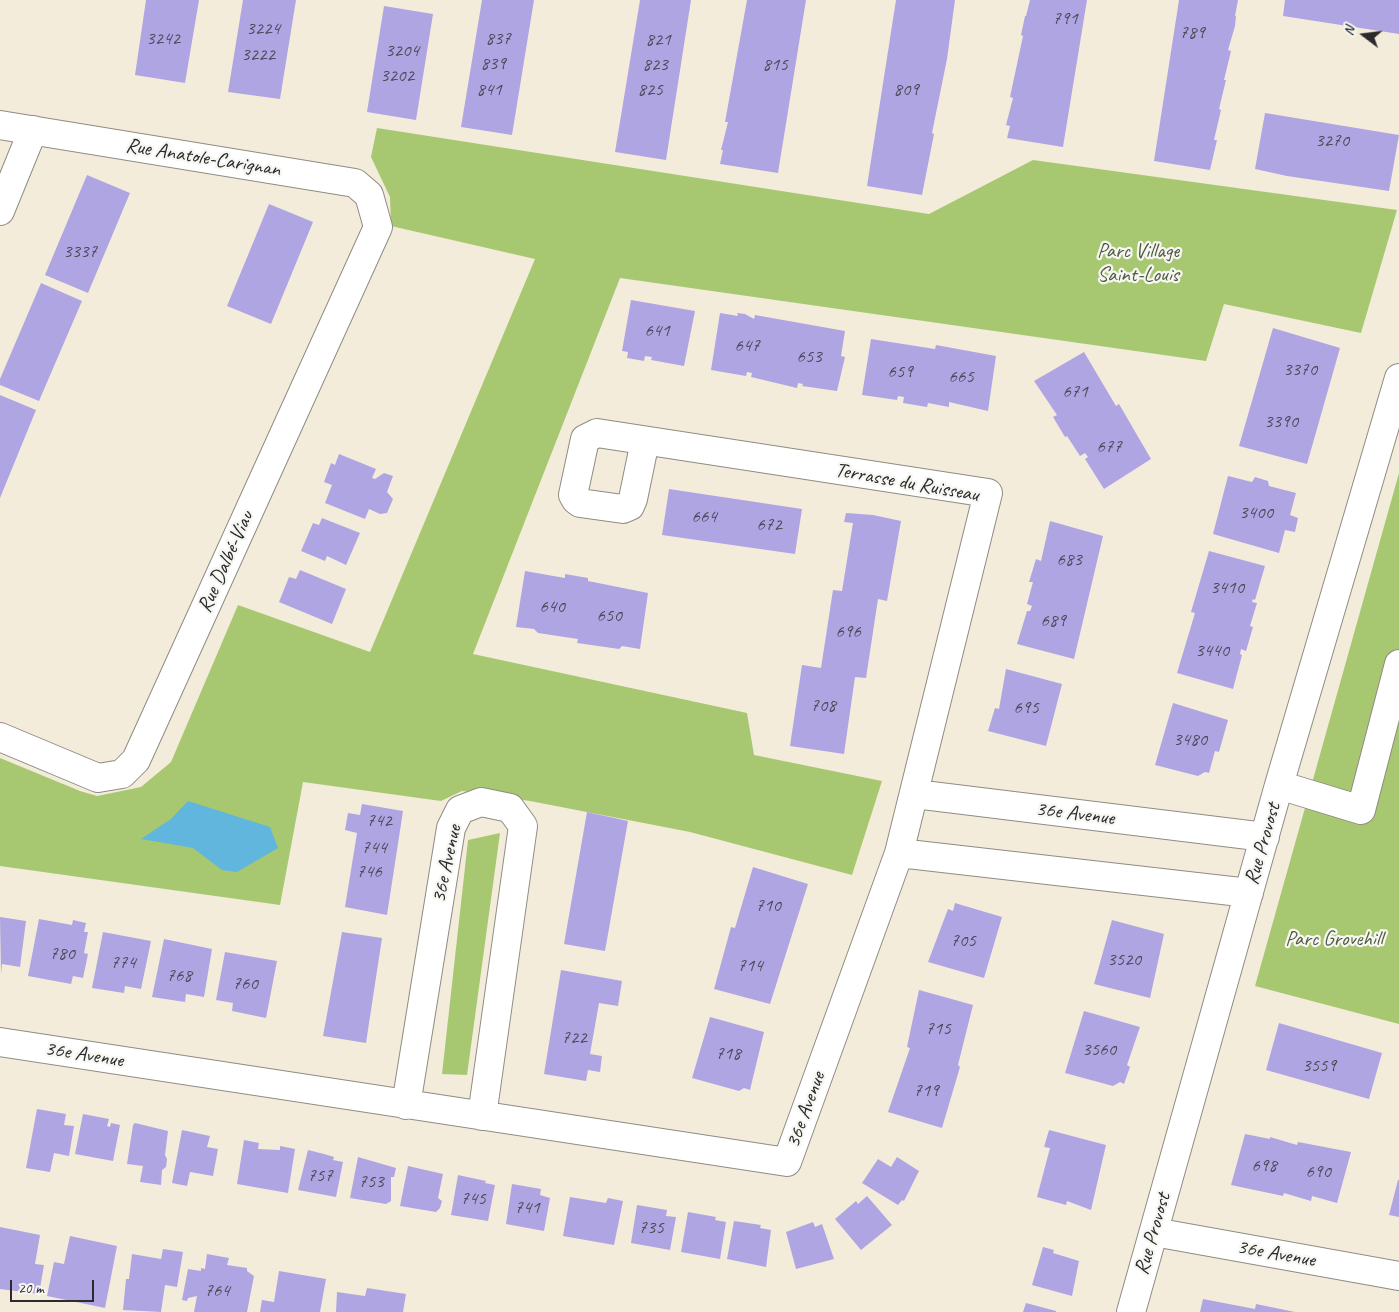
<!DOCTYPE html>
<meta charset="utf-8">
<style>
body{margin:0}
#map{position:relative;width:1399px;height:1312px;overflow:hidden;background:#f3ecdb;font-family:Caveat,sans-serif}
canvas{display:block}
.north{position:absolute;left:1339px;top:10px;width:50px;height:50px;-webkit-text-stroke:4px #f6f6f2;paint-order:stroke;rotate:285deg;font-size:14px;font-weight:700;line-height:20px;text-align:center;color:#2b2b2b}
.north::after{content:'';display:block;margin:auto;width:18px;height:22px;background:#2b2b2b;clip-path:polygon(50% 0,100% 100%,50% 72%,0 100%)}
.scale{position:absolute;left:10px;top:1280px;width:84px;height:22px;box-sizing:border-box;border:2px solid #2b2b2b;border-top:0;padding-left:6px;font-size:15px;line-height:18px;white-space:nowrap;color:#2b2b2b;-webkit-text-stroke:4px #f6f6f2;paint-order:stroke}
</style>
<div id="map">
<canvas width="1399" height="1312"></canvas>
<div class="north">N</div>
<div class="scale">20 m</div>
</div>
<script>
const context = document.querySelector('canvas').getContext('2d');
context.lineJoin = 'round';
function fillPath(path, color) {
  context.fillStyle = color;
  context.fill(path, 'evenodd');
}
function poly(rows) {
  const path = new Path2D();
  for (const r of rows) {
    path.moveTo(r[0], r[1]);
    for (let i = 2; i < r.length; i += 2) path.lineTo(r[i], r[i + 1]);
  }
  return path;
}
function stroke(path, color, width, dash) {
  context.strokeStyle = color;
  context.lineWidth = width;
  context.lineCap = dash ? 'butt' : 'round';
  context.setLineDash(dash || []);
  context.stroke(path);
}
function label(font, color, halo, rows, align = 'center') {
  context.font = font + ' Caveat,sans-serif';
  context.lineWidth = 4.5;
  context.setLineDash([]);
  context.textBaseline = 'middle';
  context.strokeStyle = halo;
  context.fillStyle = color;
  for (const [text, x, y, turn = 0] of rows) {
    context.save();
    context.translate(x, y);
    context.rotate((+turn || 0) * Math.PI / 180);
    context.textAlign = isNaN(turn) ? turn : align;
    if (halo) context.strokeText(text, 0, 0);
    context.fillText(text, 0, 0);
    context.restore();
  }
}
const green = poly([
 [377,128,929,214,1033,160,1397,210,1361,333,1224,304,1206,361,620,278,473,654,747,713,754,755,882,781,852,875,690,832,530,801,462,791,441,801,303,782,280,905,0,866,0,758,80,791,97,796,141,787,171,762,238,605,370,652,535,259,391,226,390,197,371,157],
 [1399,473,1399,1024,1255,986],
 [500,833,467,1075,442,1074,468,840]
]);
const water = poly([
 [188,801,270,827,278,848,237,872,222,870,193,848,141,839,171,819]
]);
const building = poly([
 [146,0,199,0,185,83,135,75],
 [243,0,296,0,280,99,228,92],
 [482,0,534,0,512,135,461,127],
 [640,0,691,0,666,160,615,152],
 [747,0,806,0,778,173,720,164,723,150,721,150,728,122,725,122],
 [896,0,955,0,947,59,932,133,934,134,922,195,867,186],
 [1030,0,1087,0,1063,147,1007,138,1010,126,1006,125,1013,98,1010,97,1023,36,1021,35,1025,16,1026,16],
 [1179,0,1238,0,1235,16,1236,16,1235,26,1228,50,1231,51,1224,80,1226,80,1219,109,1221,110,1214,140,1217,140,1210,170,1154,161],
 [1285,0,1399,0,1399,34,1283,16],
 [384,6,433,14,416,120,367,112],
 [1265,113,1399,135,1389,191,1287,176,1255,169],
 [87,175,130,193,88,293,45,275],
 [269,204,313,222,271,324,227,306],
 [41,283,82,301,39,401,0,385,0,379],
 [631,300,695,311,684,366,651,360,652,357,645,356,644,361,627,358,628,352,622,351],
 [720,313,738,316,737,313,745,314,754,319,755,315,845,331,841,356,845,357,837,391,802,386,803,384,798,383,797,388,751,377,752,373,747,372,746,376,711,370],
 [1273,328,1340,348,1307,464,1239,446],
 [871,339,935,349,936,345,996,356,988,411,949,402,949,407,928,403,927,407,903,403,904,397,898,396,897,400,862,395],
 [1084,352,1116,406,1119,404,1151,459,1104,489,1085,459,1088,457,1085,453,1080,456,1067,436,1065,437,1053,417,1057,415,1034,381],
 [0,395,36,410,0,498],
 [339,454,376,469,372,478,375,479,384,473,393,476,387,492,393,499,387,513,380,514,369,509,365,519,325,503,332,485,324,482,331,463,335,465],
 [1228,476,1252,482,1255,477,1268,481,1269,486,1296,493,1290,515,1298,518,1295,532,1285,530,1279,553,1213,534],
 [669,489,802,509,795,554,662,535],
 [846,513,873,515,901,521,887,601,878,599,866,678,855,677,844,754,790,746,802,665,821,668,833,590,842,591,853,523,844,522],
 [322,518,360,533,346,565,327,556,325,561,301,551,313,523,319,525],
 [1050,521,1103,536,1074,659,1017,644,1027,611,1030,611,1032,606,1027,604,1033,582,1029,582,1036,559,1041,561],
 [1209,551,1265,566,1255,600,1253,599,1252,602,1257,603,1250,626,1253,627,1246,651,1241,649,1240,654,1242,655,1233,689,1177,673,1195,613,1191,612],
 [300,570,346,589,332,624,279,602,289,577,296,579],
 [525,571,565,578,565,574,588,578,588,581,648,593,640,649,622,646,619,649,577,643,578,639,538,633,534,629,516,627],
 [1006,669,1062,684,1046,746,988,731,995,708,999,709],
 [1173,703,1228,720,1219,752,1215,751,1209,773,1205,772,1198,776,1155,765],
 [362,804,403,811,387,915,345,907,357,833,345,830,348,813,360,815],
 [587,812,628,821,605,951,564,944],
 [753,867,808,884,770,1004,714,989,731,927,735,928],
 [955,903,1002,917,984,978,928,962,948,909,953,911],
 [0,917,26,921,20,967,2,964,1,974],
 [39,919,72,925,73,920,86,923,84,932,88,932,84,953,88,954,83,978,73,976,71,984,28,976],
 [1112,920,1164,934,1150,998,1094,984],
 [103,932,151,941,141,989,125,986,124,993,92,988],
 [342,932,382,938,366,1043,323,1036],
 [164,939,212,949,204,997,186,994,185,1002,152,997],
 [225,952,277,961,266,1018,232,1011,233,1003,216,1000],
 [561,970,622,981,618,1006,599,1003,590,1054,602,1056,600,1072,588,1070,586,1081,544,1074],
 [919,990,973,1005,958,1065,960,1067,942,1128,888,1112,910,1048,907,1047],
 [1084,1011,1140,1027,1127,1065,1130,1067,1124,1084,1120,1082,1113,1086,1065,1073],
 [710,1017,764,1032,750,1090,744,1088,739,1091,692,1078],
 [1279,1023,1382,1053,1369,1099,1266,1070],
 [37,1109,66,1114,64,1125,74,1126,69,1156,54,1153,50,1172,26,1168],
 [83,1114,109,1119,107,1126,110,1127,111,1123,120,1125,113,1161,75,1154],
 [135,1123,168,1131,165,1155,167,1159,166,1167,162,1170,161,1185,140,1182,143,1166,127,1164,133,1125],
 [182,1130,210,1136,207,1147,218,1149,213,1176,190,1172,187,1186,172,1183],
 [1049,1130,1106,1145,1091,1210,1067,1201,1066,1205,1037,1197,1050,1148,1044,1147],
 [1245,1134,1270,1139,1270,1137,1297,1145,1298,1142,1351,1152,1337,1203,1312,1196,1311,1201,1284,1193,1283,1196,1231,1185],
 [244,1140,259,1143,258,1149,280,1150,280,1146,295,1149,288,1193,237,1184],
 [308,1150,324,1154,334,1157,333,1160,343,1162,336,1197,298,1190],
 [358,1157,396,1168,394,1177,391,1177,391,1201,386,1204,350,1198],
 [897,1157,919,1171,904,1201,902,1200,898,1205,862,1183,878,1159,891,1167],
 [408,1166,443,1174,438,1198,442,1201,440,1208,436,1212,400,1206],
 [458,1175,486,1181,485,1183,495,1185,488,1221,451,1215],
 [1398,1180,1399,1180,1399,1217,1389,1215],
 [512,1184,541,1189,540,1195,550,1198,544,1231,506,1224],
 [867,1196,892,1225,861,1250,835,1219,856,1201,858,1204],
 [570,1197,606,1203,608,1198,623,1201,614,1245,563,1236],
 [637,1205,667,1210,666,1216,676,1217,670,1250,631,1243],
 [688,1212,716,1217,715,1220,726,1222,720,1259,681,1252],
 [734,1221,761,1225,760,1228,771,1230,766,1267,727,1259],
 [813,1222,815,1227,822,1224,834,1259,796,1269,786,1232],
 [0,1227,40,1235,35,1264,44,1265,39,1294,0,1289],
 [70,1236,117,1246,105,1308,47,1296,54,1262,64,1264],
 [1043,1247,1054,1250,1053,1253,1079,1261,1072,1296,1032,1285],
 [163,1249,183,1252,177,1287,165,1285,161,1312,123,1310,126,1279,129,1279,132,1254,161,1259],
 [207,1254,229,1258,227,1265,247,1268,247,1271,254,1276,247,1312,194,1312,197,1296,188,1298,187,1301,182,1300,188,1269,201,1271,201,1268,205,1269],
 [279,1271,326,1279,320,1312,260,1312,262,1300,274,1302],
 [367,1288,406,1294,403,1312,336,1312,337,1292,365,1296],
 [1203,1299,1255,1309,1256,1304,1295,1312,1200,1312],
 [1026,1303,1056,1311,1056,1312,1023,1312]
]);
const minor = poly([
 [0,125,355,183,369,195,378,227,136,760,122,774,98,778,0,737],
 [0,211,33,130],
 [1279,785,1361,810,1399,664],
 [915,794,1265,837],
 [899,853,1249,893],
 [0,1042,787,1162,899,853,988,493,597,433,585,439,573,495,576,500,580,503,623,509,630,506,633,499,645,441],
 [406,1105,451,828,460,810,481,802,510,808,523,826,482,1116],
 [1154,1232,1399,1276],
 [1131,1312,1279,785,1399,378]
]);
const numberNames = [
 ["791",1065,19],
 ["3224",263,29],
 ["789",1192,33],
 ["3242",163,39],
 ["837",498,39],
 ["821",658,40],
 ["3204",402,51],
 ["3222",258,55],
 ["839",493,64],
 ["823",655,65],
 ["815",775,65],
 ["3202",397,76],
 ["841",489,90],
 ["825",650,90],
 ["809",906,90],
 ["3270",1332,141],
 ["3337",80,252],
 ["641",657,331],
 ["647",747,346],
 ["653",809,357],
 ["3370",1300,370],
 ["659",900,372],
 ["665",961,377],
 ["671",1075,392],
 ["3390",1281,422],
 ["677",1109,447],
 ["3400",1256,513],
 ["664",704,517],
 ["672",769,525],
 ["683",1069,560],
 ["3410",1227,588],
 ["640",552,607],
 ["650",609,616],
 ["689",1053,621],
 ["696",848,632],
 ["3440",1212,651],
 ["708",823,706],
 ["695",1026,708],
 ["3480",1190,740],
 ["742",379,821],
 ["744",374,848],
 ["746",369,872],
 ["710",768,906],
 ["705",963,941],
 ["780",62,954],
 ["3520",1124,960],
 ["774",123,963],
 ["714",750,966],
 ["768",179,976],
 ["760",245,984],
 ["715",938,1029],
 ["722",574,1038],
 ["3560",1099,1050],
 ["718",728,1054],
 ["3559",1319,1066],
 ["719",926,1091],
 ["698",1264,1166],
 ["690",1318,1172],
 ["757",320,1176],
 ["753",371,1182],
 ["745",473,1199],
 ["741",527,1208],
 ["735",651,1228],
 ["764",217,1291]
];
const streetNames = [
 ["Rue Anatole-Carignan",203,158,9],
 ["Terrasse du Ruisseau",907,483,10],
 ["Rue Dalbé-Viau",226,562,-66],
 ["36e Avenue",1075,814,7],
 ["Rue Provost",1263,844,-74],
 ["36e Avenue",447,864,-78],
 ["36e Avenue",84,1055,9],
 ["36e Avenue",806,1110,-70],
 ["Rue Provost",1153,1234,-74],
 ["36e Avenue",1276,1254,10]
];
const parkNames = [
 ["Parc Village",1138,251],
 ["Saint-Louis",1138,275],
 ["Parc Grovehill",1334,939]
];
fillPath(green, '#a7c870');
fillPath(water, '#60b6dd');
fillPath(building, '#b0a5e3');
stroke(minor, '#8f8c83', 30);
stroke(minor, '#fff', 28);
label('19px', '#4c4a59', null, numberNames);
label('21px', '#2b2b2b', '#f6f6f2', streetNames);
label('21px', '#505a40', '#f6f6f2', parkNames);
</script>
